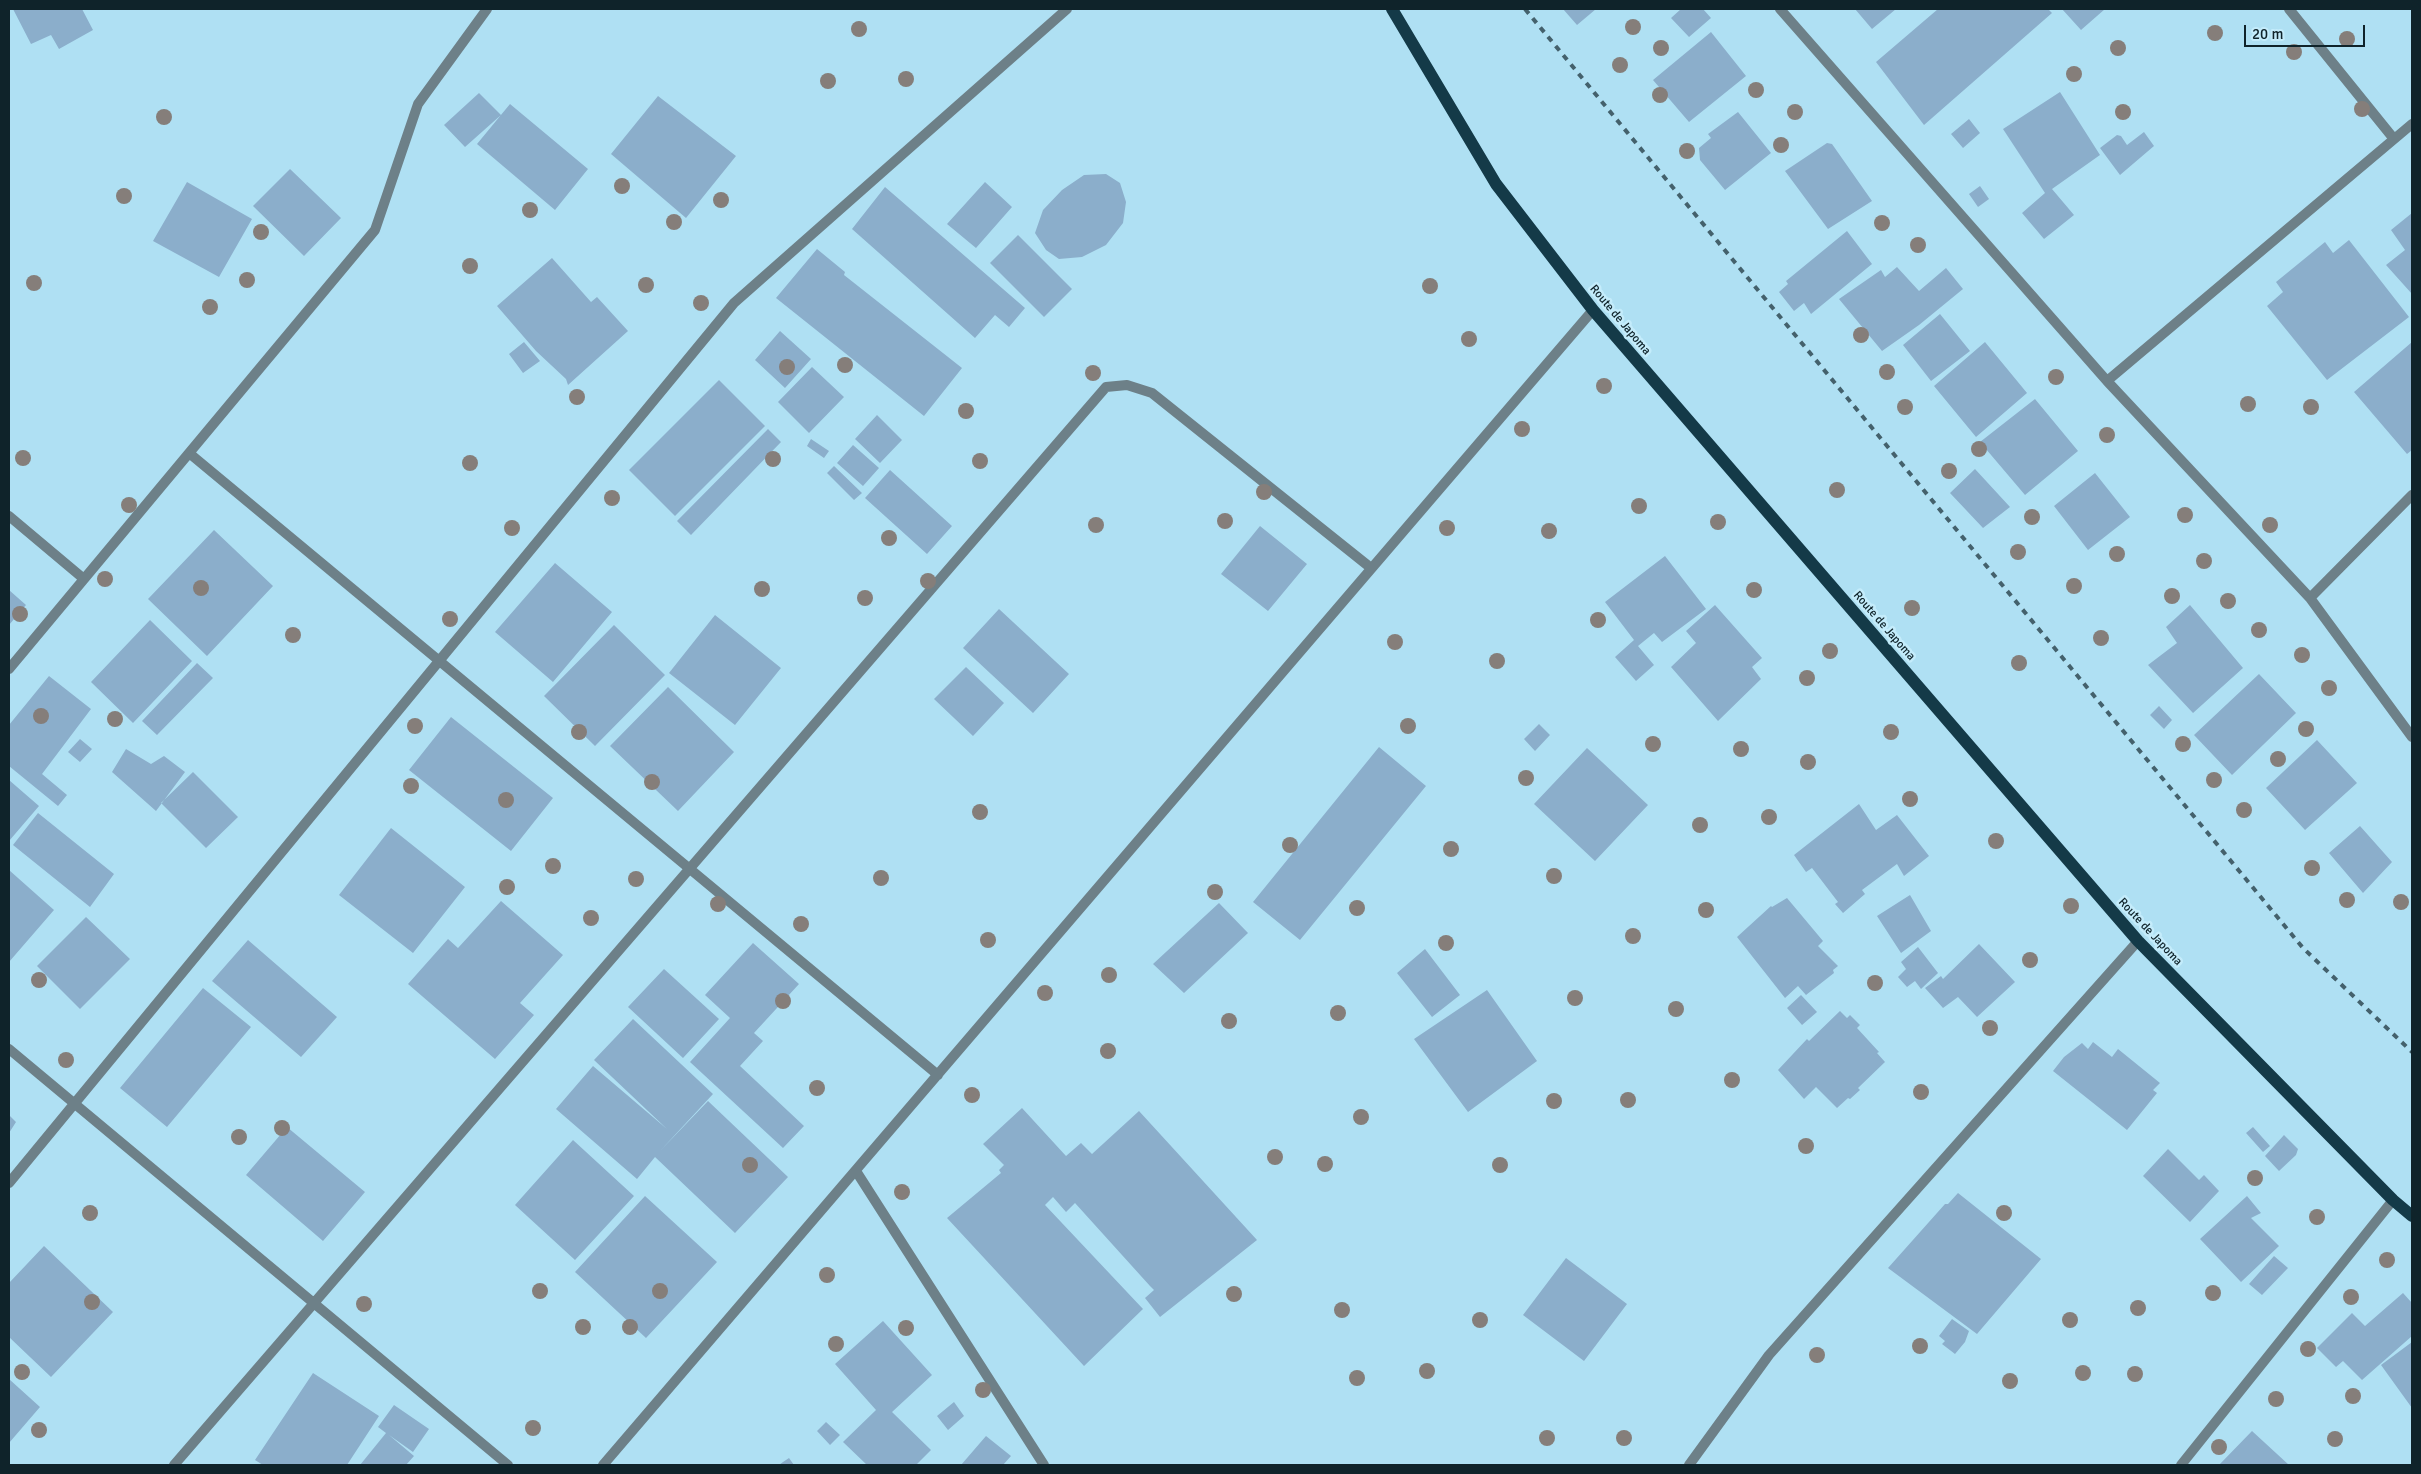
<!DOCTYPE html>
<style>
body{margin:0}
#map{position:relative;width:2421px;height:1474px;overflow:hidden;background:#afe0f3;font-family:Signika,sans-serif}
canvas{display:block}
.frame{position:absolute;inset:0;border:10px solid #0f232a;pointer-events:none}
.scale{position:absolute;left:2244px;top:25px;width:121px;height:22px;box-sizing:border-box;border:2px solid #0f232a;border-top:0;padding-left:6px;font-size:15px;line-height:18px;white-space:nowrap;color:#0f232a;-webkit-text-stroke:4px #c4ecfb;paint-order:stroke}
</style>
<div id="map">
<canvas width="2421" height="1474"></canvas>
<div class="frame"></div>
<div class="scale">20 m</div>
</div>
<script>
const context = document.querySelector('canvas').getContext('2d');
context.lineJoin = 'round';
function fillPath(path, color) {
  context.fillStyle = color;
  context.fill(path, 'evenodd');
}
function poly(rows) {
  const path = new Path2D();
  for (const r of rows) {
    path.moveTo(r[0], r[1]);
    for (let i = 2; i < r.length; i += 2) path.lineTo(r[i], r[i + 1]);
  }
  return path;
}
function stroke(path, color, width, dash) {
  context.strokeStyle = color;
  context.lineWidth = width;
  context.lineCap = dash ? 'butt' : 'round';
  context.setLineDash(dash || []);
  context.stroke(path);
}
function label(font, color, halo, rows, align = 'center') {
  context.font = font + ' Signika,sans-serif';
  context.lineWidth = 5;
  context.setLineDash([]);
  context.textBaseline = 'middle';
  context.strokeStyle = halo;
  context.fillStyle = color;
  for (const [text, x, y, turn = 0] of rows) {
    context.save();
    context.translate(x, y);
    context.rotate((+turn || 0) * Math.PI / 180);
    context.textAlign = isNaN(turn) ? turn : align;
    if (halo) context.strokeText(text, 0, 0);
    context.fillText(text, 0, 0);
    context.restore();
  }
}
const building = poly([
 [13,9,82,9,93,30,59,49,51,35,31,44],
 [1563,9,1596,9,1577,25],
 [1681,9,1703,9,1711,18,1689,37,1671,18],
 [1855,9,1896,9,1872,29],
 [1938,9,2048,9,2052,13,1924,125,1876,62],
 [2062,9,2105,9,2081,30],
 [1711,32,1746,76,1689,122,1653,80],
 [2060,92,2100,155,2052,189,2074,215,2044,239,2022,213,2045,193,2003,129],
 [479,93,501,115,465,147,444,125],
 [658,96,736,156,686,218,611,154],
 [510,104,588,169,555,210,477,144],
 [1738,112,1771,153,1725,190,1700,160,1699,148,1711,138,1708,134],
 [1969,119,1980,133,1963,148,1951,134],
 [2144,132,2154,146,2120,175,2100,148,2117,135,2121,136,2127,145],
 [1827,143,1832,144,1872,201,1828,229,1785,171],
 [290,169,341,218,304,256,253,206],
 [1106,174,1120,183,1126,202,1123,223,1106,245,1082,257,1059,259,1046,250,1035,233,1043,210,1062,190,1084,175],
 [187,182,252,219,219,277,153,241],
 [985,182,1012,207,976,248,947,224],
 [1980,186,1989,199,1978,207,1969,194],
 [885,187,1025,308,1009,327,995,315,975,338,852,229],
 [2412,213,2412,294,2386,265,2405,250,2391,230],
 [1847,231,1872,264,1811,314,1804,303,1794,311,1779,292,1788,284,1786,281],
 [1018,235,1072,289,1044,317,990,263],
 [2349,240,2409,317,2327,380,2267,306,2283,292,2276,282,2325,242,2333,253],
 [817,249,845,272,844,275,962,368,924,416,776,298],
 [552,258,591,302,597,297,628,331,568,385,566,379,536,351,497,306],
 [1897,267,1919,291,1946,268,1963,289,1919,325,1882,351,1839,299,1881,270,1885,277],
 [1940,314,1970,351,1931,381,1903,345],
 [780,331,811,359,785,388,755,360],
 [524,342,540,361,523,373,509,354],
 [1985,342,2027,393,1976,437,1934,386],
 [2412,342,2412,450,2407,454,2354,392],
 [812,367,844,397,809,433,778,402],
 [719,380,765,426,675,516,629,470],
 [2035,399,2078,451,2025,495,1980,442],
 [877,415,902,440,880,463,855,439],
 [768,429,781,442,691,535,677,521],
 [811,439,829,451,824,458,807,446],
 [853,445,879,468,863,486,837,463],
 [834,466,862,493,854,500,827,473],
 [1975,469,2010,507,1983,528,1950,493],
 [890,470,952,526,927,554,865,498],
 [2095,473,2130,517,2088,550,2054,506],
 [1260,526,1307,564,1268,611,1221,574],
 [214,530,273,586,207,656,148,599],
 [1665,556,1706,609,1662,642,1654,633,1638,646,1654,665,1636,681,1615,657,1634,640,1605,602],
 [555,563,612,612,553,682,495,632],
 [9,590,26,605,9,625],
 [1715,605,1762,658,1752,667,1761,679,1718,721,1671,667,1696,643,1686,631],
 [2190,605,2243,668,2193,713,2148,665,2177,643,2166,627],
 [999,609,1069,674,1033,713,963,648],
 [715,615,781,668,735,725,669,673],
 [150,620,192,661,133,723,91,682],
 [614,625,665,675,595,746,544,696],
 [197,663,213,678,157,735,142,721],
 [966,667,1004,703,973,736,934,699],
 [2259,674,2296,713,2232,775,2194,735],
 [49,676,91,709,42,774,67,795,58,806,9,766,9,725],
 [668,687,734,752,678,811,610,746],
 [2159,706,2172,720,2164,729,2150,715],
 [451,717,553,798,511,851,409,770],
 [1539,724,1550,735,1535,751,1524,739],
 [80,739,92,749,80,762,68,752],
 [2317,740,2357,783,2305,830,2266,788],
 [1379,747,1426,786,1300,940,1253,902],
 [1587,748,1648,805,1595,861,1534,804],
 [126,749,151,764,164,756,185,772,156,811,112,772],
 [193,772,238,817,206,848,161,803],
 [9,780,39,806,9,841],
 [1859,804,1876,830,1897,815,1929,856,1904,876,1897,864,1862,890,1865,894,1843,913,1835,904,1838,902,1812,868,1806,872,1794,855],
 [38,813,114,874,90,907,13,845],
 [2360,826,2392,862,2363,893,2329,853],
 [391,828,465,887,413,953,339,895],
 [9,870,54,910,9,962],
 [1910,895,1931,931,1901,953,1877,916],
 [1787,898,1823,941,1818,946,1838,966,1833,970,1834,973,1806,995,1798,986,1785,998,1737,937,1771,906,1772,907],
 [501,901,563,955,520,1003,534,1015,495,1059,408,984,448,939,458,948],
 [1219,903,1248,933,1184,993,1153,964],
 [86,917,130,959,80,1009,37,966],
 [248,940,337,1017,301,1057,212,981],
 [753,943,799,984,754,1033,763,1041,740,1066,804,1126,783,1148,690,1062,730,1018,705,995],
 [1979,944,2015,982,1977,1017,1958,997,1943,1008,1925,988,1941,976,1943,979],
 [1918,947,1938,973,1921,989,1915,981,1907,987,1898,977,1906,969,1901,962],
 [1425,949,1460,995,1432,1017,1397,973],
 [664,969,719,1019,683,1058,628,1007],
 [203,988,251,1027,167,1127,120,1088],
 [1487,990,1537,1061,1468,1112,1414,1039],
 [1801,995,1817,1012,1802,1025,1787,1008],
 [1840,1011,1847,1018,1850,1015,1860,1025,1857,1028,1879,1052,1877,1053,1885,1062,1858,1088,1860,1090,1850,1099,1848,1098,1837,1108,1816,1087,1804,1099,1778,1070,1807,1039,1809,1041],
 [633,1019,713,1094,660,1151,708,1101,788,1177,735,1233,655,1157,637,1179,556,1109,593,1066,667,1129,594,1060],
 [2093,1042,2112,1057,2118,1049,2160,1083,2153,1090,2157,1093,2127,1130,2053,1071,2064,1057,2082,1043,2088,1049],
 [1022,1108,1066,1156,1081,1143,1092,1154,1139,1111,1257,1240,1160,1317,1145,1298,1154,1290,1150,1286,1075,1203,1066,1212,1053,1197,1045,1205,1143,1309,1084,1366,947,1218,1001,1173,999,1170,1004,1165,983,1144],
 [9,1115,16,1122,9,1133],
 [287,1127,365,1192,323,1241,246,1175],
 [2253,1127,2270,1146,2263,1152,2246,1133],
 [2284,1135,2298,1149,2296,1155,2279,1171,2265,1156],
 [573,1140,634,1196,575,1260,515,1205],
 [2168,1149,2199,1180,2204,1175,2219,1191,2190,1222,2143,1176],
 [1958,1193,2041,1259,1977,1334,1888,1268,1945,1204,1948,1204],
 [645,1196,717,1262,646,1338,575,1272],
 [2247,1196,2261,1213,2251,1218,2279,1246,2241,1282,2200,1239],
 [44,1246,113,1312,51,1377,9,1337,9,1283],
 [2274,1256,2288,1268,2262,1295,2249,1284],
 [1566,1258,1627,1304,1584,1361,1523,1315],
 [2403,1293,2412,1303,2412,1336,2362,1380,2343,1361,2336,1367,2317,1348,2352,1313,2365,1326],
 [1952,1319,1969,1331,1965,1342,1955,1354,1942,1344,1945,1341,1939,1336],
 [883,1321,932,1375,892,1412,931,1450,916,1465,867,1465,843,1442,876,1410,835,1364],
 [2412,1342,2412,1408,2381,1365],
 [313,1373,379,1416,347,1465,263,1465,255,1460],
 [9,1379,40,1407,9,1443],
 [954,1402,964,1416,948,1430,937,1416],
 [394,1405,429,1429,413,1452,389,1435,414,1456,406,1465,360,1465,386,1433,378,1427],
 [826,1422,840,1435,830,1445,817,1431],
 [2252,1431,2289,1465,2219,1465],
 [986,1436,1011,1456,1003,1465,961,1465],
 [789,1458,794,1465,779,1465,783,1462]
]);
const street = poly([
 [1780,9,2107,381,2310,598],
 [2289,9,2394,139],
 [2107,381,2412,124],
 [189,453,938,1075],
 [2412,495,2310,598,2412,737],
 [9,516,84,579],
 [9,669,375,230,418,104,487,9],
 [9,1049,508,1465],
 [856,1171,1044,1465],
 [9,1183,734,303,1067,9],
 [174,1465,1106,387,1127,385,1152,393,1371,568],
 [603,1465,1593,310],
 [1689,1465,1769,1355,2138,941],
 [2181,1465,2393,1200]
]);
const primary = poly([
 [1392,9,1496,184,1593,310,2138,941,2393,1200,2412,1216]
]);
const rail = poly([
 [1525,9,2303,948,2412,1052]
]);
const trees = [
 [1633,27],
 [859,29],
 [2215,33],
 [2347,39],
 [1661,48],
 [2118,48],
 [2294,52],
 [1620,65],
 [2074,74],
 [906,79],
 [828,81],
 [1756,90],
 [1660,95],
 [2362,109],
 [1795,112],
 [2123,112],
 [164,117],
 [1781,145],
 [1687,151],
 [622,186],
 [124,196],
 [721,200],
 [530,210],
 [674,222],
 [1882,223],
 [261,232],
 [1918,245],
 [470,266],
 [247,280],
 [34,283],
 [646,285],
 [1430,286],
 [701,303],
 [210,307],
 [1861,335],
 [1469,339],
 [845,365],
 [787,367],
 [1887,372],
 [1093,373],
 [2056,377],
 [1604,386],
 [577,397],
 [2248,404],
 [1905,407],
 [2311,407],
 [966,411],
 [1522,429],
 [2107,435],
 [1979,449],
 [23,458],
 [773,459],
 [980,461],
 [470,463],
 [1949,471],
 [1837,490],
 [1264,492],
 [612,498],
 [129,505],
 [1639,506],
 [2185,515],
 [2032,517],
 [1225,521],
 [1718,522],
 [1096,525],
 [2270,525],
 [512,528],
 [1447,528],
 [1549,531],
 [889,538],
 [2018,552],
 [2117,554],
 [2204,561],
 [105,579],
 [928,581],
 [2074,586],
 [201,588],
 [762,589],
 [1754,590],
 [2172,596],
 [865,598],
 [2228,601],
 [1912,608],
 [20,614],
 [450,619],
 [1598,620],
 [2259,630],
 [293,635],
 [2101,638],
 [1395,642],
 [1830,651],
 [2302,655],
 [1497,661],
 [2019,663],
 [1807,678],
 [2329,688],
 [41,716],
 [115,719],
 [415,726],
 [1408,726],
 [2306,729],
 [579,732],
 [1891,732],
 [1653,744],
 [2183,744],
 [1741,749],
 [2278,759],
 [1808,762],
 [1526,778],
 [2214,780],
 [652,782],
 [411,786],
 [1910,799],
 [506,800],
 [2244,810],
 [980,812],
 [1769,817],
 [1700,825],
 [1996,841],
 [1290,845],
 [1451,849],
 [553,866],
 [2312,868],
 [1554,876],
 [881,878],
 [636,879],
 [507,887],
 [1215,892],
 [2347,900],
 [2401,902],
 [718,904],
 [2071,906],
 [1357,908],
 [1706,910],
 [591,918],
 [801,924],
 [1633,936],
 [988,940],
 [1446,943],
 [2030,960],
 [1109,975],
 [39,980],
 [1875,983],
 [1045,993],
 [1575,998],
 [783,1001],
 [1676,1009],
 [1338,1013],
 [1229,1021],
 [1990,1028],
 [1108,1051],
 [66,1060],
 [1732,1080],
 [817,1088],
 [1921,1092],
 [972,1095],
 [1628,1100],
 [1554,1101],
 [1361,1117],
 [282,1128],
 [239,1137],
 [1806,1146],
 [1275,1157],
 [1325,1164],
 [750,1165],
 [1500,1165],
 [2255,1178],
 [902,1192],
 [90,1213],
 [2004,1213],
 [2317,1217],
 [2387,1260],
 [827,1275],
 [540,1291],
 [660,1291],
 [2213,1293],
 [1234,1294],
 [2351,1297],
 [92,1302],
 [364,1304],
 [2138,1308],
 [1342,1310],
 [1480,1320],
 [2070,1320],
 [583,1327],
 [630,1327],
 [906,1328],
 [836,1344],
 [1920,1346],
 [2308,1349],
 [1817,1355],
 [1427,1371],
 [22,1372],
 [2083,1373],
 [2135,1374],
 [1357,1378],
 [2010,1381],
 [983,1390],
 [2353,1396],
 [2276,1399],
 [533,1428],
 [39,1430],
 [1547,1438],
 [1624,1438],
 [2335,1439],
 [2219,1447]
];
const streetNames = [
 ["Route de Japoma",1620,320,50],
 ["Route de Japoma",1884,626,49],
 ["Route de Japoma",2150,932,47]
];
fillPath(building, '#8baecb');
stroke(street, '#6d8088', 10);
stroke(primary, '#143a48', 12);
stroke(rail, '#44616c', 4, [6, 6]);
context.fillStyle = '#857e7a';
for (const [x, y] of trees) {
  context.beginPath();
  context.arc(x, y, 8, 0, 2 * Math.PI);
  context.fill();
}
label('12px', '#0f232a', '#c4ecfb', streetNames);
</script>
